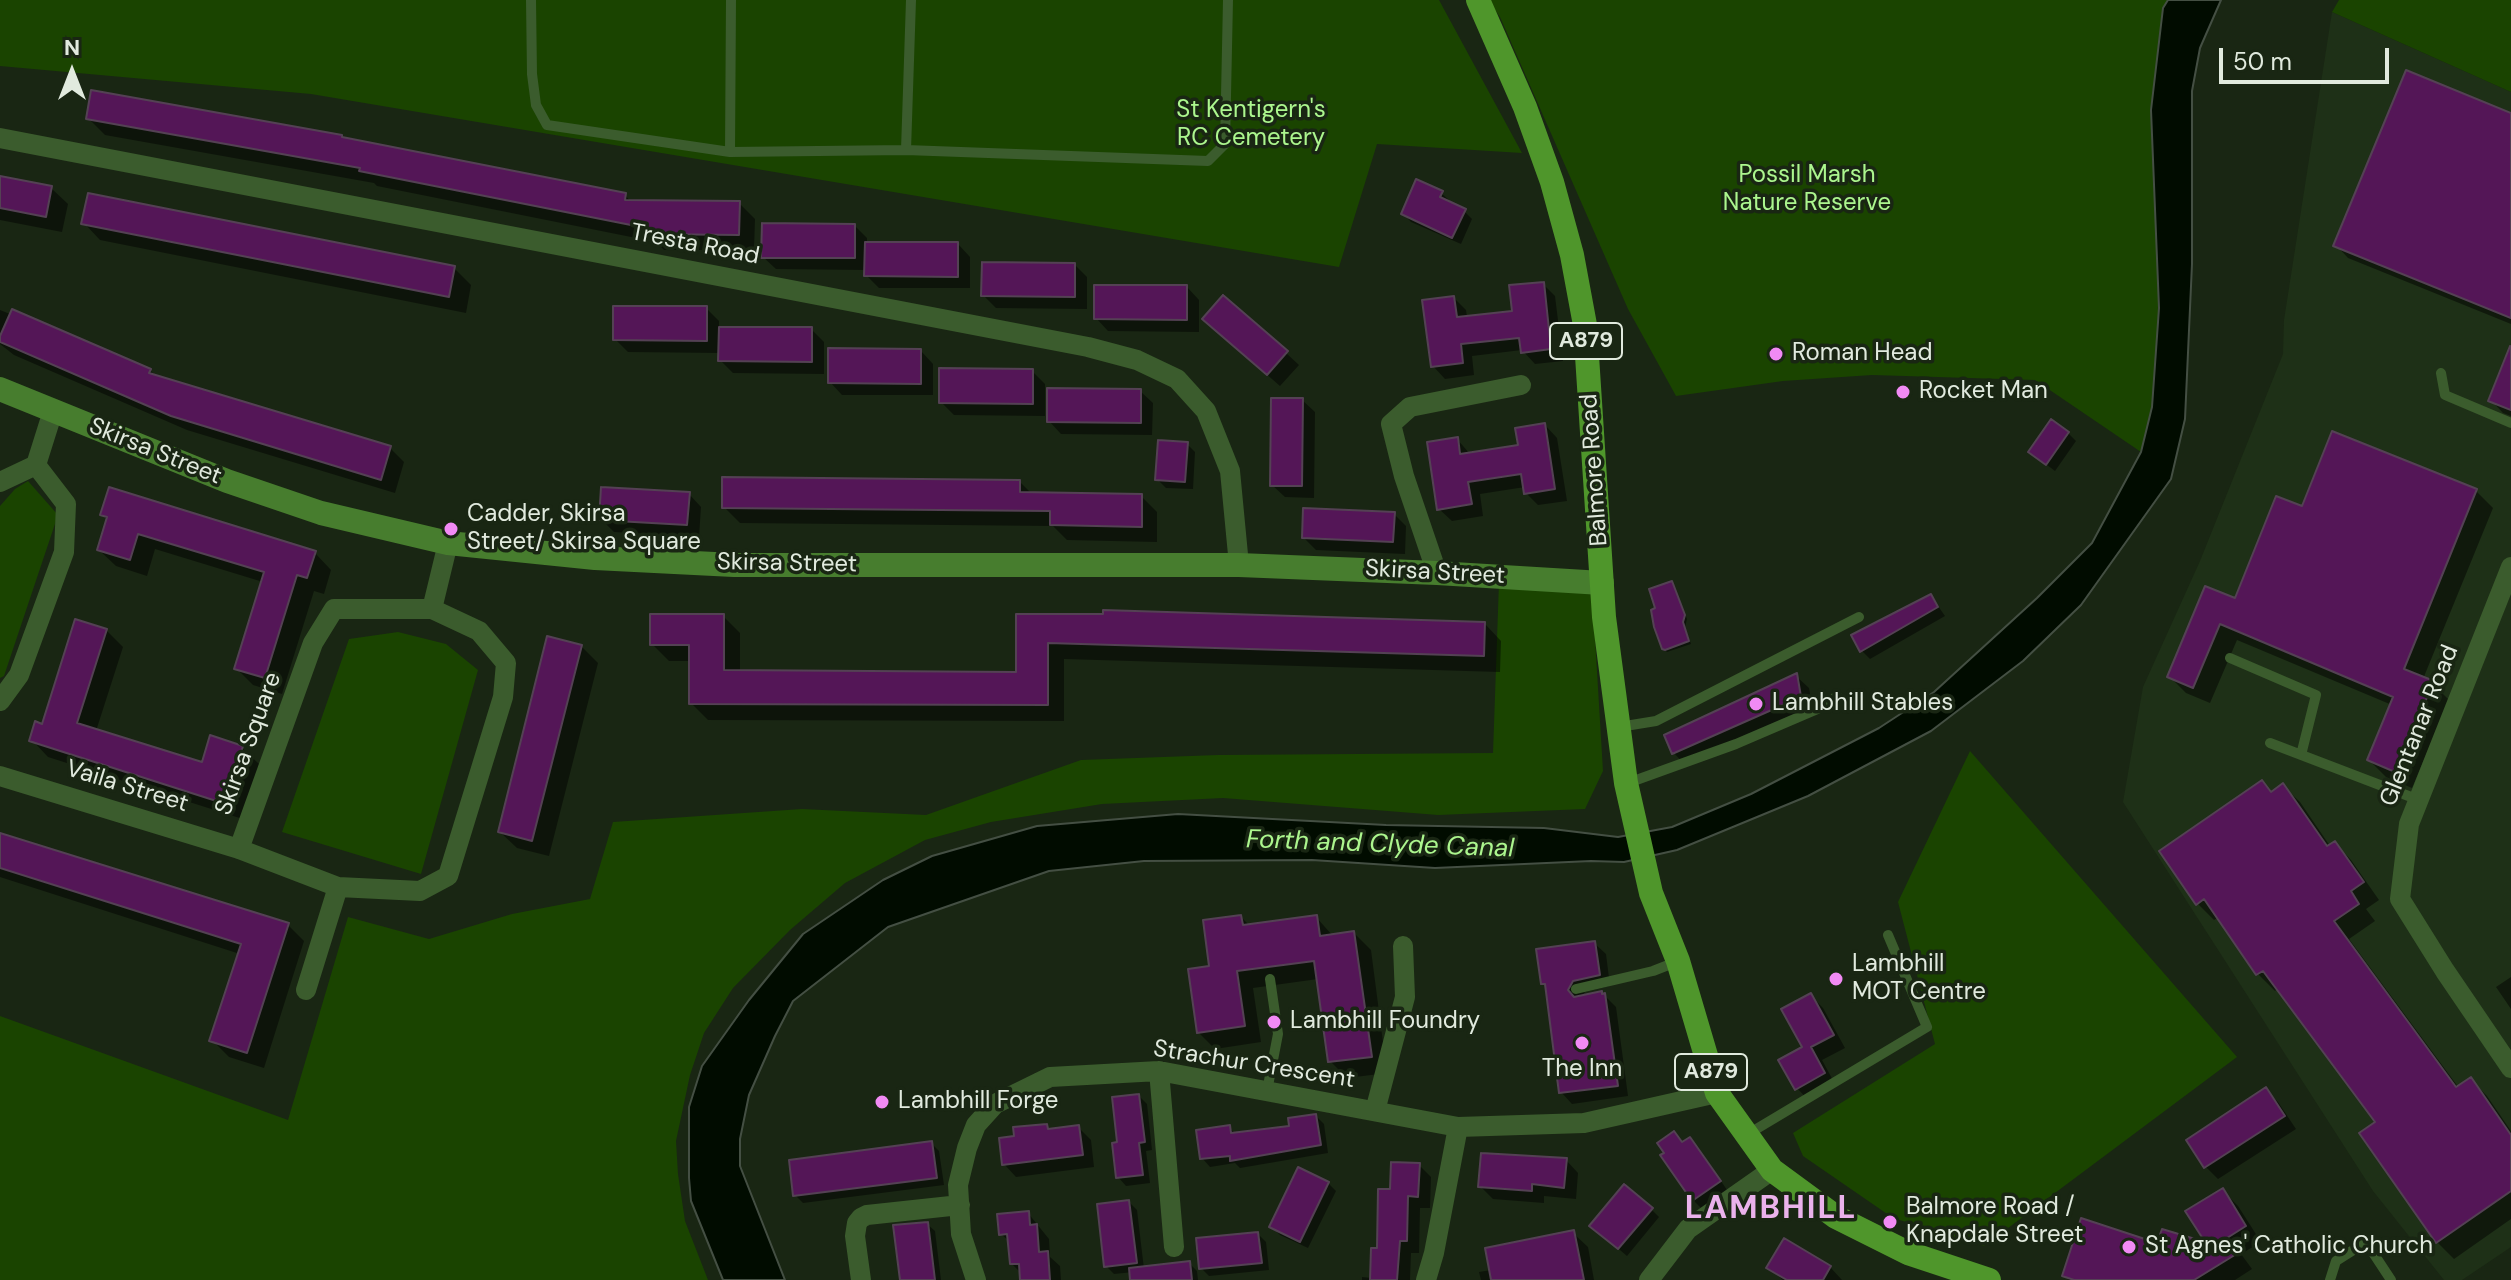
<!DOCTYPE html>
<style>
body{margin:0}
#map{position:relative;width:2511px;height:1280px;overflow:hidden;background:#192613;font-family:"DM Sans",sans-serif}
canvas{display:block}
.north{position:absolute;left:32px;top:32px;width:80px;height:80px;-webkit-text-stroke:6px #192613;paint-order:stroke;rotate:0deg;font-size:22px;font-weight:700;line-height:32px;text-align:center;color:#e1eade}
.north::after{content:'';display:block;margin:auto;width:28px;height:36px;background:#e1eade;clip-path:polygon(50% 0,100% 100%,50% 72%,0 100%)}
.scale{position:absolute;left:2219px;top:48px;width:170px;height:36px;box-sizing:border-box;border:4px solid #e1eade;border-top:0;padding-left:10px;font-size:24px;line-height:28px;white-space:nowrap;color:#e1eade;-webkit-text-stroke:6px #192613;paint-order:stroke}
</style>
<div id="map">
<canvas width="2511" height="1280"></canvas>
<div class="north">N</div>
<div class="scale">50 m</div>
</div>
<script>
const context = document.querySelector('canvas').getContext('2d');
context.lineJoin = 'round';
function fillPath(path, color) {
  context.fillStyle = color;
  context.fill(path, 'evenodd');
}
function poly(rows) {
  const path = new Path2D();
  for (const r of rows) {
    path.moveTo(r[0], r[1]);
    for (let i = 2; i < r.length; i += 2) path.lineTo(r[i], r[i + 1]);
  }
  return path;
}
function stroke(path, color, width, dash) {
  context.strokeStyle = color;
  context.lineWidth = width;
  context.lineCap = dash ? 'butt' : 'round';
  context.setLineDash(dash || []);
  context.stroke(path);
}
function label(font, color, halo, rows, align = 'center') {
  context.font = font + ' "DM Sans",sans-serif';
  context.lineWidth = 7;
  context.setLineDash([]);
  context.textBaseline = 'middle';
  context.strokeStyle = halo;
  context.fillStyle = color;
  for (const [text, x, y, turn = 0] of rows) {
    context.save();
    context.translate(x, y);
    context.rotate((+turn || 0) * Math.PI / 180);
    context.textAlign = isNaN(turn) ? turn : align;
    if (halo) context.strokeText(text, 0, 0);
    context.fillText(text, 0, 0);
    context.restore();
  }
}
const built = poly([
 [2332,12,2511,92,2511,1247,2462,1280,2444,1280,2373,1191,2123,802,2143,687,2200,561,2283,354,2284,320]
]);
const green = poly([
 [0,0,1439,0,1522,153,1377,144,1339,267,311,94,0,66],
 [1488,0,2168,0,2163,8,2151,110,2159,308,2152,407,2141,452,2035,380,1872,375,1783,381,1676,396,1628,309,1500,17],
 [2339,0,2511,0,2511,92,2332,12],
 [28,481,58,515,4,676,0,678,0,506,15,489],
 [1499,582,1592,588,1603,771,1585,809,1438,815,1223,798,1102,804,991,822,925,840,845,883,790,930,733,988,704,1033,690,1075,676,1141,678,1174,685,1221,708,1280,0,1280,0,1016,288,1120,348,917,429,939,512,914,590,899,613,822,802,809,926,815,1081,760,1218,755,1493,753],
 [398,632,446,644,478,670,421,874,282,832,349,639],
 [1970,751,2237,1057,1984,1246,1893,1218,1803,1156,1793,1133,1935,1044,1898,902]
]);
const water = poly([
 [2168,0,2221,0,2200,48,2192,91,2192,264,2185,419,2171,479,2081,605,2023,661,1931,731,1808,796,1677,850,1624,862,1591,861,1435,868,1312,860,1144,861,1049,871,888,927,793,1001,775,1036,749,1095,740,1139,740,1166,785,1280,723,1280,691,1201,689,1178,689,1107,702,1066,749,1000,803,934,883,880,932,856,1037,826,1178,814,1386,825,1544,828,1618,837,1672,827,1751,794,1879,728,1934,692,2037,598,2092,543,2141,452,2152,407,2159,308,2151,110,2163,8,2168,0]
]);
const shadow = poly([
 [2511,115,2511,324,2348,258,2336,245],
 [88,118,344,140,625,195,631,202,739,203,755,219,754,250,664,250,656,242,377,186,374,183,105,135],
 [0,178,51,188,68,204,62,232,0,220],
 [1441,193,1450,201,1448,203,1464,211,1472,219,1461,244,1411,222,1403,213],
 [84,223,454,268,471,285,466,313,100,240],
 [855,226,867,238,867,244,958,244,970,257,970,288,879,288,866,275,866,270,776,269,763,257],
 [1075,265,1087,277,1087,309,996,308,983,295],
 [1543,284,1555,296,1563,361,1535,364,1522,350,1472,356,1474,375,1445,379,1433,366,1454,298,1466,310,1467,317,1514,312],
 [1187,287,1199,300,1199,332,1108,331,1096,318],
 [706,308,719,321,719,329,811,329,824,342,824,374,733,373,720,360,720,353,628,352,615,339],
 [0,310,150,370,157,378,390,448,404,462,395,493,187,430,14,355,0,344],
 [1217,331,1286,353,1299,365,1280,386],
 [921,351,933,364,933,395,842,395,830,382],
 [2511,351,2511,416,2503,413,2491,400],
 [1032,371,1045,384,1045,416,954,415,941,402],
 [1140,391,1153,403,1152,435,1061,434,1049,421],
 [1302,400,1315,412,1314,498,1285,497,1272,485],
 [1545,425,1557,438,1567,501,1538,505,1526,493,1525,487,1480,494,1483,516,1452,521,1439,509,1457,439,1470,454,1520,447],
 [2068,433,2076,441,2055,471,2030,452],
 [1187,444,1195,452,1193,489,1166,488,1157,479],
 [1020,482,1032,494,1141,496,1157,512,1157,542,1067,540,1053,526,740,523,724,507],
 [2476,491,2493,508,2423,679,2432,683,2449,700,2412,788,2386,777,2369,760,2392,705,2237,640,2210,703,2186,693,2169,676,2236,601,2303,509],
 [689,494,701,507,699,537,614,532,601,519],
 [102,514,315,553,331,570,324,594,314,591,282,694,253,685,236,668,263,582,155,549,147,576,116,566,99,550,108,521],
 [1394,514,1406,526,1405,554,1316,550,1304,538],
 [1672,583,1687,619,1685,627,1691,644,1667,652,1663,648],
 [1931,596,1945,616,1870,659,1862,651,1853,636],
 [723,616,740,633,740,673,1018,674,1018,616,1485,624,1501,641,1500,672,1064,659,1064,721,708,720,691,703,691,661,669,661,652,644],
 [106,630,123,647,96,731,203,765,242,748,259,764,249,821,48,757,32,740],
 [581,646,598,663,549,856,517,848,500,832],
 [1796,676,1809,688,1813,710,1686,766,1674,753],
 [2262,782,2273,793,2283,786,2300,802,2330,846,2335,843,2351,860,2379,900,2366,909,2375,921,2349,939,2459,1088,2471,1080,2487,1096,2511,1131,2511,1219,2454,1259,2437,1242,2378,1123,2278,988,2275,991,2258,974,2219,917,2214,920,2198,904],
 [0,836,287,924,304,941,264,1068,229,1057,212,1040,240,954,0,877],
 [1241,917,1250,926,1316,917,1333,936,1354,933,1371,950,1387,1073,1347,1078,1330,1061,1318,979,1253,988,1261,1042,1215,1049,1198,1032,1211,968],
 [1594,943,1606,954,1610,986,1585,992,1581,997,1605,996,1616,1007,1628,1096,1572,1104,1561,1092,1547,987,1543,983],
 [2511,977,2511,1009,2496,987],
 [1810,995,1823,1008,1845,1048,1822,1060,1836,1086,1809,1101,1797,1088],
 [2266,1090,2278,1102,2296,1129,2218,1179,2206,1167,2188,1140],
 [1139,1096,1147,1104,1152,1150,1146,1151,1150,1183,1126,1186,1118,1177,1119,1144],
 [1316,1116,1324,1124,1328,1153,1240,1168,1235,1163,1210,1167,1202,1158,1229,1128,1236,1134,1291,1127],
 [1047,1126,1052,1131,1079,1128,1091,1140,1094,1167,1016,1177,1004,1164,1016,1138],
 [1674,1133,1683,1144,1690,1139,1698,1147,1727,1190,1701,1208,1693,1200],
 [931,1143,939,1151,944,1185,803,1203,795,1195],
 [1566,1160,1578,1173,1576,1199,1544,1196,1544,1203,1493,1199,1480,1186],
 [1419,1165,1431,1177,1430,1208,1420,1208,1419,1253,1411,1253,1410,1280,1362,1280,1362,1277,1372,1278,1392,1191],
 [1328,1183,1336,1191,1308,1248,1280,1235,1272,1227],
 [2222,1190,2238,1206,2261,1242,2241,1254,2252,1269,2235,1280,2069,1280,2064,1276,2158,1246,2209,1246],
 [1129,1202,1137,1210,1144,1269,1189,1263,1197,1271,1198,1280,1144,1280,1143,1271,1114,1274,1106,1266],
 [1651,1209,1659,1217,1627,1256,1600,1233],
 [1028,1213,1049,1239,1050,1257,1060,1266,1061,1280,1022,1280,1022,1274,1011,1263,1010,1242,1001,1234],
 [927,1224,935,1231,941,1280,902,1280],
 [1573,1233,1588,1247,1594,1280,1481,1280,1479,1272,1491,1270],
 [1258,1234,1266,1242,1269,1270,1209,1276,1201,1268],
 [1830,1267,1842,1280,1783,1280,1769,1268]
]);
const building = poly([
 [2406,70,2511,113,2511,318,2333,246,2406,70],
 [91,90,342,135,342,137,626,193,625,200,740,201,739,235,646,234,646,228,359,171,360,168,86,119,91,90],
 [0,176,52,186,46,217,0,208,0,176],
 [1416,179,1443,191,1440,197,1466,209,1452,238,1401,214,1416,179],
 [88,193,455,266,449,297,81,224,88,193],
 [762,223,855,224,855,258,761,258,762,223],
 [865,242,958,242,958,277,864,276,865,242],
 [982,262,1075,263,1075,297,981,296,982,262],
 [1544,282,1551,349,1521,353,1519,338,1461,344,1463,363,1431,367,1422,300,1454,296,1457,317,1512,311,1509,285,1544,282],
 [1094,285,1187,285,1187,320,1094,319,1094,285],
 [1223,295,1288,351,1267,375,1202,319,1223,295],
 [613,306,707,306,707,341,613,340,613,306],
 [12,309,151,369,149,373,391,446,381,480,171,416,0,342,0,336,12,309],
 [719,327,812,327,812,362,718,361,719,327],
 [2510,346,2511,347,2511,410,2488,401,2510,346],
 [828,348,921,349,921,384,828,383,828,348],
 [939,368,1033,369,1033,404,939,403,939,368],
 [1047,388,1141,389,1141,423,1047,422,1047,388],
 [1271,398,1303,398,1302,486,1270,486,1271,398],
 [2051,419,2069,432,2046,465,2028,452,2051,419],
 [1545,423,1555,489,1524,494,1521,474,1468,482,1472,504,1437,510,1427,442,1458,437,1460,454,1518,445,1515,428,1545,423],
 [2332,431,2477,489,2404,669,2434,681,2395,772,2367,760,2393,697,2220,624,2193,688,2167,677,2205,586,2235,598,2276,496,2302,506,2332,431],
 [1158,440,1188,442,1185,482,1155,480,1158,440],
 [722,477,1020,480,1020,492,1142,494,1142,527,1050,525,1050,511,722,508,722,477],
 [109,487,316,551,307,578,297,575,265,678,234,669,264,572,138,534,130,560,97,550,107,517,100,515,109,487],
 [601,487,690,492,687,525,599,520,601,487],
 [1303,508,1395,512,1393,542,1302,538,1303,508],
 [1672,581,1685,615,1683,622,1689,641,1665,650,1662,649,1654,627,1651,610,1655,608,1649,589,1672,581],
 [1931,594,1938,607,1860,652,1851,635,1931,594],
 [1103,610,1485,622,1484,656,1048,643,1048,705,689,704,689,645,650,645,650,614,724,614,724,670,1016,672,1016,614,1103,614,1103,610],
 [75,619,107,629,77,723,202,762,210,735,243,746,232,782,239,784,232,806,29,741,35,721,42,724,75,619],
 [547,636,582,645,532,841,498,832,547,636],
 [1797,673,1801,697,1672,754,1664,735,1797,673],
 [2262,780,2271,792,2283,783,2327,846,2335,841,2364,882,2351,891,2359,904,2334,921,2456,1087,2471,1077,2511,1135,2511,1191,2436,1243,2359,1133,2375,1122,2263,971,2256,975,2204,899,2196,905,2159,851,2262,780],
 [0,833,289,923,247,1053,209,1041,241,944,0,868,0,833],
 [1241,915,1243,925,1317,915,1320,936,1354,931,1372,1057,1328,1062,1314,961,1237,971,1245,1026,1197,1033,1188,969,1209,966,1203,920,1241,915],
 [1595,941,1600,975,1573,981,1568,990,1574,997,1602,991,1602,994,1605,993,1618,1086,1559,1093,1545,984,1541,984,1536,949,1595,941],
 [1811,993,1834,1035,1811,1047,1825,1073,1795,1090,1778,1060,1802,1047,1781,1009,1811,993],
 [2266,1087,2285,1116,2204,1168,2186,1140,2266,1087],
 [1139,1094,1145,1142,1139,1143,1143,1175,1116,1178,1112,1143,1117,1142,1112,1097,1139,1094],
 [1316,1114,1321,1145,1230,1161,1230,1156,1200,1159,1196,1130,1230,1125,1231,1133,1289,1126,1288,1118,1316,1114],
 [1047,1124,1048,1129,1079,1125,1083,1155,1002,1165,999,1138,1014,1136,1013,1127,1047,1124],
 [1674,1131,1682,1142,1690,1137,1721,1181,1692,1201,1660,1155,1664,1153,1657,1143,1674,1131],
 [932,1141,937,1178,793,1196,789,1160,932,1141],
 [1481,1153,1567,1158,1564,1188,1532,1184,1532,1191,1478,1187,1481,1153],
 [1391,1162,1420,1163,1418,1197,1408,1196,1407,1241,1400,1241,1397,1280,1370,1280,1371,1248,1377,1248,1378,1189,1390,1189,1391,1162],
 [1298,1167,1329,1182,1300,1242,1269,1227,1298,1167],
 [1624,1184,1653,1208,1618,1249,1589,1226,1624,1184],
 [2223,1188,2246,1226,2227,1238,2238,1253,2194,1280,2074,1280,2062,1276,2081,1218,2157,1243,2162,1229,2205,1242,2185,1211,2223,1188],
 [1129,1200,1137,1263,1104,1267,1097,1204,1129,1200],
 [1029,1211,1030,1225,1037,1224,1039,1252,1048,1251,1050,1280,1020,1280,1019,1264,1010,1264,1007,1234,999,1235,997,1214,1029,1211],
 [928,1222,935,1280,900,1280,893,1225,928,1222],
 [1574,1230,1584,1280,1491,1280,1485,1248,1574,1230],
 [1258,1232,1262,1263,1199,1269,1196,1238,1258,1232],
 [1784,1238,1831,1266,1823,1280,1787,1280,1766,1268,1784,1238],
 [1190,1261,1192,1280,1130,1280,1129,1268,1190,1261]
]);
const lane = poly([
 [531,0,532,74,536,105,547,125,730,152,906,150,1208,161,1225,144,1228,0],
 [906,150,911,0],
 [730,152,731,0],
 [2441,373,2445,395,2511,423],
 [2230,658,2316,695,2301,755],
 [1619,727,1656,721,1859,617],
 [2270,743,2419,800],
 [1628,783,1736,744,1820,708,1837,696],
 [1576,989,1653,971,1676,962],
 [1267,1091,1278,1034,1270,979],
 [1748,1134,1927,1027,1888,935],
 [2330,1280,2336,1261,2366,1242,2391,1280]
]);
const street = poly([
 [0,138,1088,347,1137,360,1177,379,1206,411,1230,471,1239,565],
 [36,465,53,411],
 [0,482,36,465],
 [2511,567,2409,824,2400,899,2445,971,2511,1068],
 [1437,573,1404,476,1391,424,1410,407,1521,385],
 [432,609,448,543],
 [0,701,19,675,64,552,66,504,36,465],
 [0,776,239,849,338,887,420,891,448,876,503,697,506,663,479,631,432,609,334,609,313,643,239,849],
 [306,990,338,887],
 [1159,1071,1174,1247],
 [1375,1111,1405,997,1403,946],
 [861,1280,855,1236,857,1223,861,1218,867,1215,960,1205],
 [976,1280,961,1234,958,1185,967,1148,976,1125,995,1104,1050,1077,1159,1071,1458,1127,1584,1123,1717,1093],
 [1426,1280,1434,1253,1458,1127],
 [1649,1280,1688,1229,1772,1170]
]);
const secondary = poly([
 [0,389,227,481,321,513,448,543,595,558,734,565,1239,565,1437,573,1602,583]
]);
const primary = poly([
 [1478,0,1525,107,1552,182,1572,255,1585,325,1604,617,1626,783,1651,893,1678,961,1717,1093,1772,1170,1836,1217,1908,1253,1989,1280]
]);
const markers = [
 [1776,354,8,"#f18af4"],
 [1903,392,8,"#f18af4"],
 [451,529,8,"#f18af4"],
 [1756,704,8,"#f18af4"],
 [1836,979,8,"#f18af4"],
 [1274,1022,8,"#f18af4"],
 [1582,1043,8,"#f18af4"],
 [882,1102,8,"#f18af4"],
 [1890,1222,8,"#f18af4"],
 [2129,1247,8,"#f18af4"]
];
const shields = [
 [1586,341,72],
 [1711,1072,72]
];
const shieldNames = [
 ["A879",1586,341],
 ["A879",1711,1072]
];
const parkNames = [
 ["St Kentigern's",1251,111],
 ["RC Cemetery",1251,139],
 ["Possil Marsh",1807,176],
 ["Nature Reserve",1807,204]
];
const streetNames = [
 ["Tresta Road",695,245,11],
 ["Skirsa Street",155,452,22],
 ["Balmore Road",1595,470,-94],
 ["Skirsa Street",787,564,1],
 ["Skirsa Street",1435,573,3],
 ["Glentanar Road",2420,726,-68],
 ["Skirsa Square",249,744,-70],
 ["Vaila Street",127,787,17],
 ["Strachur Crescent",1254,1065,9]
];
const poiNames = [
 ["Roman Head",1792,354],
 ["Rocket Man",1919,392],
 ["Cadder, Skirsa",467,515],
 ["Street/ Skirsa Square",467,543],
 ["Lambhill Stables",1772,704],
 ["Lambhill",1852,965],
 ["MOT Centre",1852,993],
 ["Lambhill Foundry",1290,1022],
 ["The Inn",1582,1070,"center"],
 ["Lambhill Forge",898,1102],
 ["Balmore Road /",1906,1208],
 ["Knapdale Street",1906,1236],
 ["St Agnes' Catholic Church",2145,1247]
];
const waterNames = [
 ["Forth and Clyde Canal",1380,845,2]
];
const districtNames = [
 ["LAMBHILL",1771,1210]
];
fillPath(built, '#1e3017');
fillPath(green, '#1a4400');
fillPath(water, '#010c00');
stroke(water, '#444f43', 2);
fillPath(shadow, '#0007');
fillPath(building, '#541657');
stroke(building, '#544154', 2);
stroke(lane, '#3b5c2d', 10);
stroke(street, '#3b5c2d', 20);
stroke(secondary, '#477d2e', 24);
stroke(primary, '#4f962b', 24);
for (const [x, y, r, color] of markers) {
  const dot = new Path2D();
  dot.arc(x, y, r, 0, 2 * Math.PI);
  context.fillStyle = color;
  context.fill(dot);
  stroke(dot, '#192613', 3);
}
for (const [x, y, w] of shields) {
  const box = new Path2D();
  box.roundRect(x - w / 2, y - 18, w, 36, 6);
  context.fillStyle = '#192613';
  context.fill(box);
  stroke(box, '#e1eade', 2);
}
label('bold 22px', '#e1eade', null, shieldNames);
label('24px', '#acf68e', '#192613', parkNames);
label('24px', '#e1eade', '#192613', streetNames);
label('24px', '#e1eade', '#192613', poiNames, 'left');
label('italic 26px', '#acf68e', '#192613', waterNames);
context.letterSpacing = '2px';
label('bold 32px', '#eab2eb', '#192613', districtNames);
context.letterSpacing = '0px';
</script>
